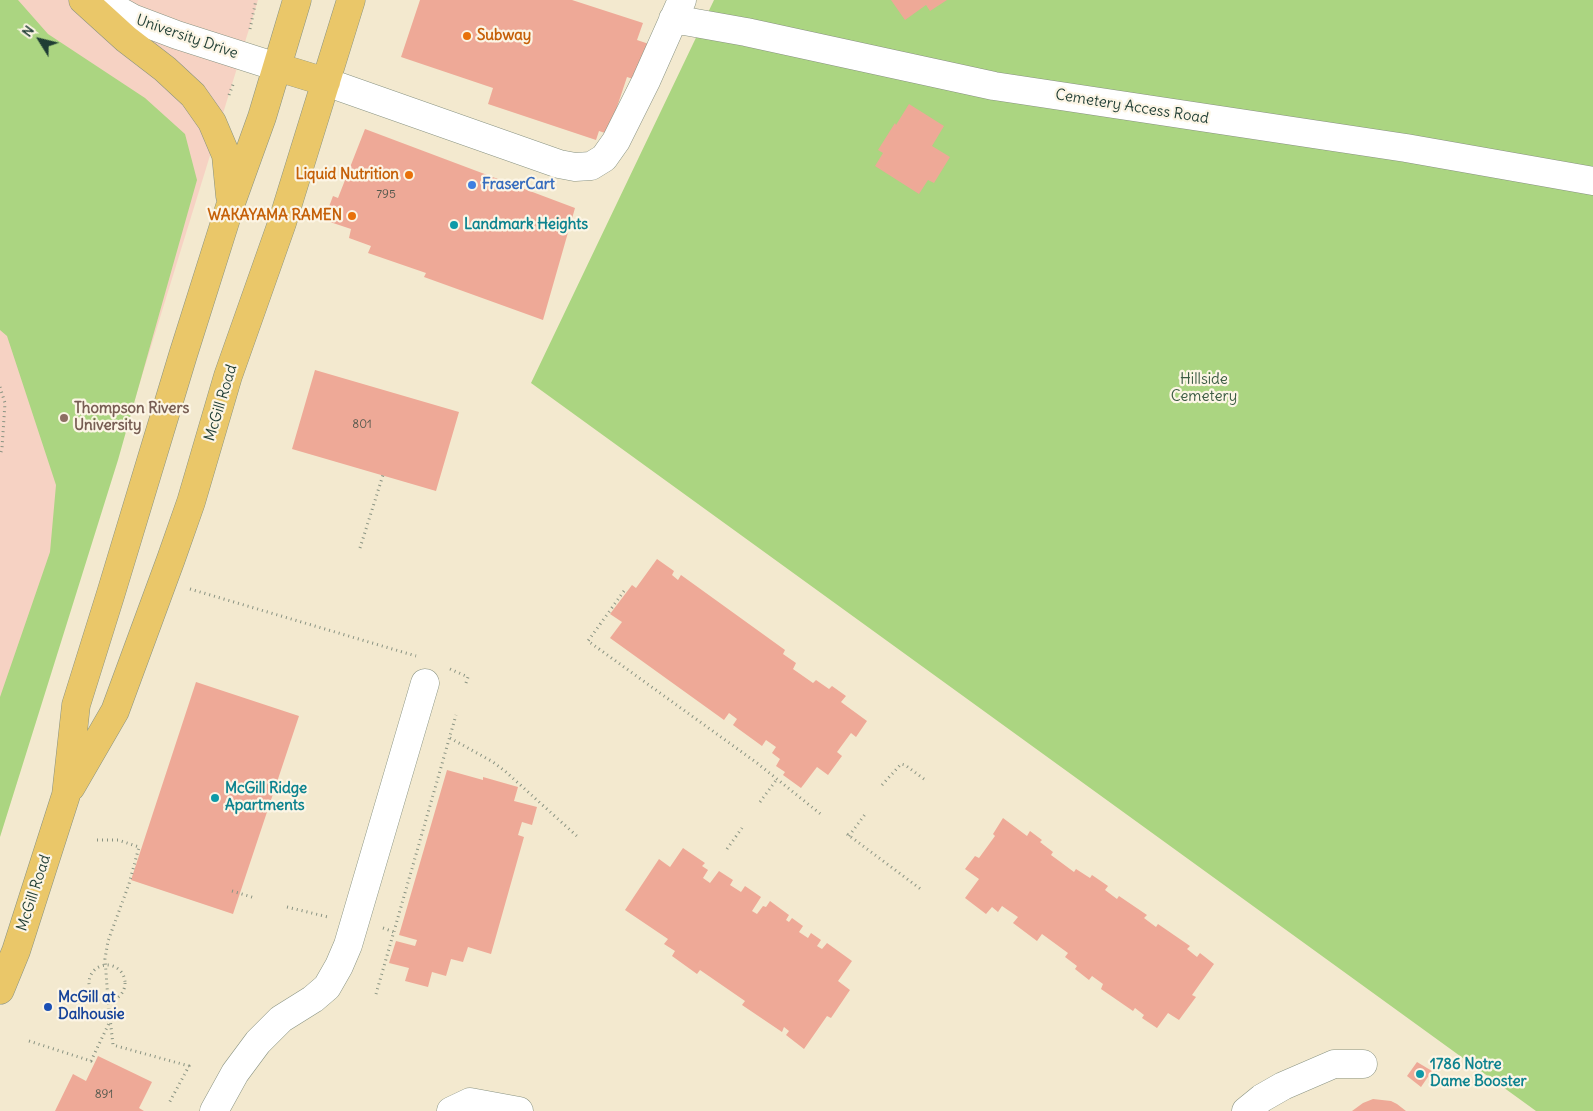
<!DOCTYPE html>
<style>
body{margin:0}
#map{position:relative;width:1593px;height:1111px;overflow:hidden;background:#f3e9cf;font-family:Delius,sans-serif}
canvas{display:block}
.north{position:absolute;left:15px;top:15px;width:50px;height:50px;-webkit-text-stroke:4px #fcf5e5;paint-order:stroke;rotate:306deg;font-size:14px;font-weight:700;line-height:20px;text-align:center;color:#1f3d34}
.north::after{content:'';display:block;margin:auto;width:18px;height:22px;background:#1f3d34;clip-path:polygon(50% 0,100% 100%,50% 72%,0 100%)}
</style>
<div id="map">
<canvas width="1593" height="1111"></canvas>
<div class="north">N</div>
</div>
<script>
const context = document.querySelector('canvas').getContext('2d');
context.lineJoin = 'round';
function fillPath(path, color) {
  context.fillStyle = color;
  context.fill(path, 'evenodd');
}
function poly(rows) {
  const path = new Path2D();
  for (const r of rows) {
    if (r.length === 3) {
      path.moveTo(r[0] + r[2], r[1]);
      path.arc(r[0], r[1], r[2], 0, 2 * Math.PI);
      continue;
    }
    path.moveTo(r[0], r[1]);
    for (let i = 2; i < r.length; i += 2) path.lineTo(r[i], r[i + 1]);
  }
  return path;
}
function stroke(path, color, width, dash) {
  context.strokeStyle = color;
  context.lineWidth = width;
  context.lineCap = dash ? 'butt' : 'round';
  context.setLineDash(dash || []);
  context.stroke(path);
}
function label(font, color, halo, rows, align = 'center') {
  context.font = font + ' Delius,sans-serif';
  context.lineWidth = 4.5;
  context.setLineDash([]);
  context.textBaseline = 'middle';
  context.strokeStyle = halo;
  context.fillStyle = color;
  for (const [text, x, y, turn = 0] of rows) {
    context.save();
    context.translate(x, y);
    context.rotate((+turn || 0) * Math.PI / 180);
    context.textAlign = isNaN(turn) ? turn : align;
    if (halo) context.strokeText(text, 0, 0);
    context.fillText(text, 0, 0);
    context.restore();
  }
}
const built = poly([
 [0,0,258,0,0,836]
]);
const green = poly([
 [0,0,18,0,48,34,145,98,185,134,197,180,118,460,0,837,0,697,50,552,56,485,7,336,0,330],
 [714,0,1593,0,1593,1111,1536,1111,531,383]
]);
const building = poly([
 [420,0,572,0,643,23,637,40,652,45,639,81,627,77,608,134,599,131,596,140,488,104,493,88,401,57],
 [891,0,947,0,930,11,926,5,905,20],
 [909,104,944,126,932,146,950,157,934,183,928,180,919,194,875,166,883,153,878,150,895,123,896,125],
 [365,129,575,208,543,320,424,277,426,273,368,253,371,246,349,238,351,229,324,220,333,196,338,198],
 [315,370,459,412,436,491,292,449],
 [657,559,674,571,672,575,678,580,681,575,785,650,783,654,796,663,793,669,813,683,816,680,829,689,832,686,846,696,841,702,867,721,856,737,851,733,837,752,842,756,828,775,817,767,801,788,783,775,785,772,776,766,780,759,772,753,776,747,766,740,762,746,733,725,737,719,729,713,724,720,610,638,622,622,610,614,632,585,636,588],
 [196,682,299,716,233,914,131,880],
 [447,770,483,780,483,777,518,787,514,801,537,807,532,825,522,822,518,835,524,837,491,954,468,947,463,962,451,959,446,976,432,972,428,987,405,981,409,968,389,963,396,941,415,946,417,940,399,935],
 [1003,818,1027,836,1030,831,1042,840,1040,842,1053,852,1051,855,1074,872,1076,869,1090,878,1092,875,1108,886,1105,890,1117,899,1119,896,1147,915,1144,918,1156,927,1158,924,1190,946,1187,949,1197,957,1200,953,1214,964,1192,995,1196,997,1179,1020,1168,1013,1157,1028,1142,1018,1144,1015,1135,1008,1133,1011,1101,989,1103,984,1092,976,1089,980,1075,969,1077,966,1065,957,1068,953,1042,934,1037,941,1013,923,1018,917,1002,906,998,912,992,907,986,914,965,898,979,879,965,869,975,856,979,858,995,836,993,834],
 [683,848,705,863,702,866,708,870,703,878,710,883,719,871,733,880,730,885,741,892,745,886,761,897,752,911,757,914,763,906,766,907,770,901,789,915,786,920,789,922,792,918,803,926,799,932,808,938,811,933,821,940,817,946,822,949,827,943,852,961,838,981,850,990,831,1018,827,1016,804,1049,786,1035,789,1031,784,1027,782,1032,742,1005,745,1001,700,970,697,974,672,956,675,951,664,944,668,939,625,910,659,859,670,867],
 [98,1056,152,1082,139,1108,144,1111,55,1111,73,1074,86,1081],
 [1417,1062,1432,1071,1421,1087,1407,1076],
 [1373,1099,1391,1101,1397,1104,1406,1111,1352,1111,1363,1103]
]);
const path = poly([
 [250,29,256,0],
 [229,95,234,82],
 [0,387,5,403,2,448,0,456],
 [360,548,383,475],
 [190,589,416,656],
 [624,591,588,641,757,763,823,816],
 [450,669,468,677,466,683],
 [450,738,493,762,506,772,579,838],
 [882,785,901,764,905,765,924,779],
 [760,802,777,779],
 [847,834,922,890],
 [849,836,866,813],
 [97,840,118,840,139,847,129,884,108,941,105,959,108,1000,113,1045,189,1066,168,1105],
 [727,849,742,828],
 [232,891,255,898],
 [287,907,328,917],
 [383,928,394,932],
 [107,983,18],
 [376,994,456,715],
 [29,1041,91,1061,110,1021]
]);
const minor = poly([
 [100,0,132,18,177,35,277,67],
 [673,19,746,32,994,86,1406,148,1593,181],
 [326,82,559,164,575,167,591,166,604,158,616,141,646,81,682,0],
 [214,1111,235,1073,258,1042,281,1019,313,999,327,987,339,966,348,945,425,683],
 [451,1111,470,1102,519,1111],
 [1246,1111,1262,1098,1283,1086,1334,1064,1363,1064]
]);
const major = poly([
 [83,0,126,39,165,69,193,95,212,122,226,155,230,196],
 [277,67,326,82],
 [71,787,115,711,171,559,191,502,228,376,282,223,351,0],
 [0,990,16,951,66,795,76,705,111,593,183,355,231,203,262,117,297,0]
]);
const markers = [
 [467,36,5,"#e8710a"],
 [409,175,5,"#e8710a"],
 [472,185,5,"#3f7fe0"],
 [352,216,5,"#e8710a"],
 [454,225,5,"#0f9aa8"],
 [64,418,5,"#8d6e63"],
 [215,798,5,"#0f9aa8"],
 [48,1007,5,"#1a4fb4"],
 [1420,1074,5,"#0f9aa8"]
];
const numberNames = [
 ["795",386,195],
 ["801",362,425],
 ["891",104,1095]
];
const foodNames = [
 ["Subway",477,36,"left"],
 ["Liquid Nutrition",399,175],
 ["WAKAYAMA RAMEN",342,216]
];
const streetNames = [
 ["University Drive",187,37,19],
 ["Cemetery Access Road",1132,107,9],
 ["McGill Road",221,403,-73],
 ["McGill Road",34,893,-72]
];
const shopNames = [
 ["FraserCart",482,185]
];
const cultureNames = [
 ["Landmark Heights",464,225],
 ["McGill Ridge",225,789],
 ["Apartments",225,806],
 ["1786 Notre",1430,1065],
 ["Dame Booster",1430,1082]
];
const parkNames = [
 ["Hillside",1204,380],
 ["Cemetery",1204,397]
];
const educationNames = [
 ["Thompson Rivers",74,409],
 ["University",74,426]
];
const transitNames = [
 ["McGill at",58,998],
 ["Dalhousie",58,1015]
];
fillPath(built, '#f6d2c3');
fillPath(green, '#abd581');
fillPath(building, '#eea997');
stroke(minor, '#899382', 29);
stroke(major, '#899382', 29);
stroke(path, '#899382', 3, [1, 4]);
stroke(minor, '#fff', 28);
stroke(major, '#eac769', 28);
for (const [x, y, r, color] of markers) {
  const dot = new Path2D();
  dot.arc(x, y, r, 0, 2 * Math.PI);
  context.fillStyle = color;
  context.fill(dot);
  stroke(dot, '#fcf5e5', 2);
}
label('12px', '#53584d', null, numberNames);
label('bold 15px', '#c56008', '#fcf5e5', foodNames, 'right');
label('15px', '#1f3d34', '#fcf5e5', streetNames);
label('bold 15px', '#366cbe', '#fcf5e5', shopNames, 'left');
label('bold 15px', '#0d838f', '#fcf5e5', cultureNames, 'left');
label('15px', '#3b5b43', '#fcf5e5', parkNames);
label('bold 15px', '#785e54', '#fcf5e5', educationNames, 'left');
label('bold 15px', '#164399', '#fcf5e5', transitNames, 'left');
</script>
